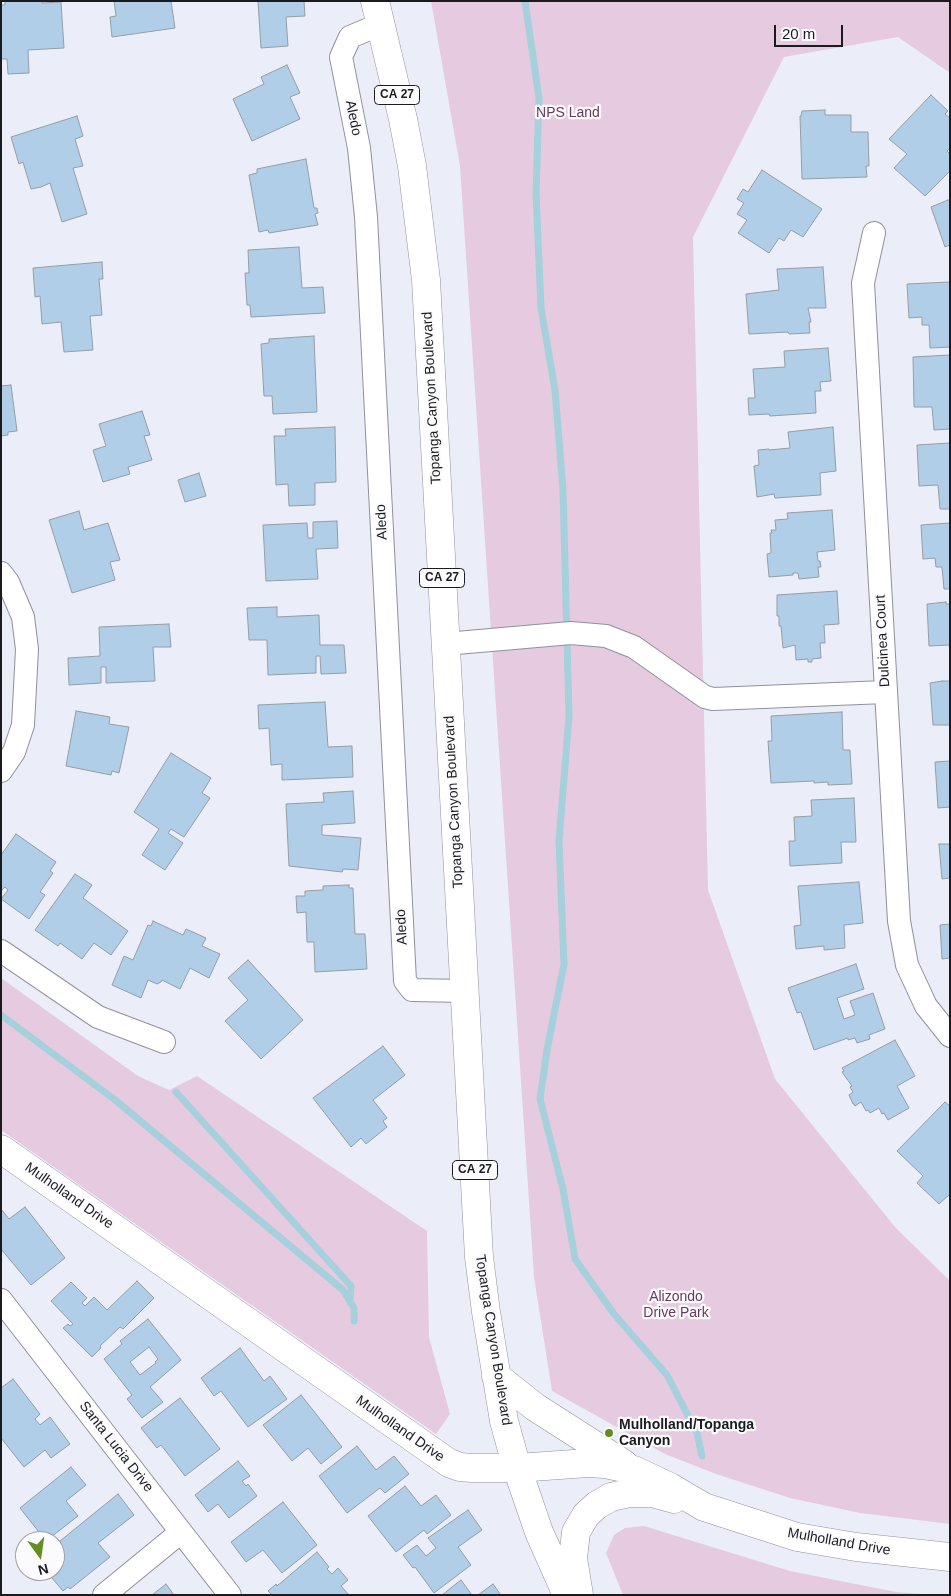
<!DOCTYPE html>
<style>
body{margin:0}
#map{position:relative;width:951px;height:1596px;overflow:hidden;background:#ebeef9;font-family:Arial,sans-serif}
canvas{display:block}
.frame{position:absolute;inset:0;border:2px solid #1a1b1f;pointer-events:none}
.north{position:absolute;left:15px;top:1531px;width:50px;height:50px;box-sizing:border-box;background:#fbfbfe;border:1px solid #a1a1a5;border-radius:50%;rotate:166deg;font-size:14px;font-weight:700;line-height:20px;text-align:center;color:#1a1b1f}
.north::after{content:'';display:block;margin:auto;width:18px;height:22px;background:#648f20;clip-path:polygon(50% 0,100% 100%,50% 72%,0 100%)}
.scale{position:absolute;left:774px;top:25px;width:69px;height:22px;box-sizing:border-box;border:2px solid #1a1b1f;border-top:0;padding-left:6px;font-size:15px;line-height:18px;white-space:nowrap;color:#1a1b1f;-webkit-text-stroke:4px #fbfbfe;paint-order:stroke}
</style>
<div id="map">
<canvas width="951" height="1596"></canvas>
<div class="frame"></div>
<div class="north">N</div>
<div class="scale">20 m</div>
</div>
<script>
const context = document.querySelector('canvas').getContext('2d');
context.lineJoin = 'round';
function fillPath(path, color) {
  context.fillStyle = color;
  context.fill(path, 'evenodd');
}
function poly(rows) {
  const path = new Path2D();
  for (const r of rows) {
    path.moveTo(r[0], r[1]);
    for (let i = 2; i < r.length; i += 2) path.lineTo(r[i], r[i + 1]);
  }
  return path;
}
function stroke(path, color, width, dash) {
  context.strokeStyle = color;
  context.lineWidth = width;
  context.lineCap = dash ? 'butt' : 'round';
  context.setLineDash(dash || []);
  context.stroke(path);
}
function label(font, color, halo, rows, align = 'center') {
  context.font = font + ' Arial,sans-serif';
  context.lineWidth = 4.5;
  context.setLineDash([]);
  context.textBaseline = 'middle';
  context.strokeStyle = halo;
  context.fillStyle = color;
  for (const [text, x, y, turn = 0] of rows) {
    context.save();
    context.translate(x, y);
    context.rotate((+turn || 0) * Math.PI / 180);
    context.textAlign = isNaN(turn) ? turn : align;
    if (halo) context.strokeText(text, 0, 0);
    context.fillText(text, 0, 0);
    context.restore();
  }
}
const green = poly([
 [431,1,950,1,950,73,898,37,784,57,693,237,708,890,775,1079,895,1227,950,1281,950,1524,860,1513,790,1498,716,1474,665,1454,552,1391,534,1277,460,166],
 [1,978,138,1076,169,1090,197,1076,427,1231,429,1337,450,1414,436,1434,1,1130],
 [644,1526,790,1571,896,1592,935,1595,623,1595,606,1553,614,1535,625,1528]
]);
const stream = poly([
 [525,1,539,98,536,193,541,308,555,390,563,490,569,716,559,841,564,964,547,1050,540,1099,563,1189,575,1259,614,1314,667,1375,697,1433,702,1456],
 [1,1015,114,1099,343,1290,354,1308,354,1321],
 [176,1092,351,1286,350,1302]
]);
const building = poly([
 [5,1,42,1,42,3,61,2,64,48,28,50,29,73,8,74,7,59,1,59,1,5,5,5,5,1],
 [114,1,171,1,175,28,112,37,110,17,116,16,114,1],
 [258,1,304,1,305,16,286,17,288,46,261,48,258,1],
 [287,65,300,93,290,97,300,119,252,141,233,99,264,84,261,77,287,65],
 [931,95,948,111,945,114,950,118,950,148,947,151,950,154,950,171,925,196,894,168,907,154,889,139,931,95],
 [825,110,825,115,851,115,851,132,868,132,869,166,866,166,867,177,802,179,800,116,801,116,802,111,825,110],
 [77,116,83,136,75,139,83,166,73,168,87,214,62,222,50,183,41,187,31,189,23,162,19,164,11,137,77,116],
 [306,159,314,208,317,208,318,213,315,214,318,225,269,233,268,230,259,232,249,175,257,173,257,169,306,159],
 [762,170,822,209,803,237,791,230,784,241,779,238,769,253,738,233,747,220,737,214,744,203,737,199,743,189,748,192,762,170],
 [948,200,950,201,950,245,945,247,931,207,948,200],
 [299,247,302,288,323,287,325,313,251,317,250,305,247,305,245,273,249,273,248,250,299,247],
 [102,262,103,279,99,279,102,315,90,316,93,350,64,352,61,322,42,324,40,296,35,297,33,268,102,262],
 [823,267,826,308,808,308,811,322,809,322,810,333,789,334,788,332,749,334,746,294,779,290,777,269,823,267],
 [950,282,950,347,930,348,929,325,922,325,922,317,909,318,907,284,950,282],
 [314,336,317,412,273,414,272,396,264,396,261,344,269,343,269,339,314,336],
 [828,348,831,381,820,382,821,391,815,391,816,413,770,416,769,414,749,415,748,398,755,398,753,369,785,367,784,351,828,348],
 [950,355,950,429,934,430,932,407,914,407,913,357,950,355],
 [11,385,17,431,8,432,8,435,1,436,1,386,11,385],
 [142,411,150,435,144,436,152,460,128,467,130,474,103,482,93,450,106,446,99,424,142,411],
 [335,427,336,482,315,483,315,505,289,506,288,484,276,485,274,436,286,436,285,429,335,427],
 [833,427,836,471,820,473,821,495,775,498,774,494,757,497,754,466,759,465,758,450,769,449,769,450,790,448,788,432,833,427],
 [950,443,950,509,940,509,938,485,919,486,917,445,950,443],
 [199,473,206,496,185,502,178,480,199,473],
 [832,510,835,550,817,552,818,561,820,561,821,567,818,567,819,577,799,579,798,573,793,573,793,575,769,577,767,554,771,553,770,533,772,533,771,530,776,530,775,520,788,519,787,513,832,510],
 [79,511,84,530,108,523,120,560,110,562,115,580,72,593,49,520,79,511],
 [337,521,338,548,316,549,318,579,266,581,263,525,307,523,308,538,313,538,313,522,337,521],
 [950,523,950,589,944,589,942,567,936,567,935,558,923,559,921,525,950,523],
 [837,591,839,624,824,625,825,643,820,643,821,658,812,659,812,662,808,662,808,659,796,660,795,645,783,648,781,626,779,626,779,616,777,616,777,595,837,591],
 [946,602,946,604,950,604,950,651,949,645,929,646,927,604,946,602],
 [277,607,277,617,319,615,320,645,344,645,346,673,321,674,320,656,316,656,316,673,268,675,267,640,249,640,247,608,277,607],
 [169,624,171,647,153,647,155,681,106,683,106,667,101,667,101,683,69,685,68,658,100,656,99,627,169,624],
 [942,681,950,681,950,725,933,725,930,683,942,681],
 [325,702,328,747,352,746,353,777,282,780,282,764,271,765,269,728,259,729,258,705,325,702],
 [76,711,110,717,109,724,129,727,119,773,112,771,111,775,66,766,76,711],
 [842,712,843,750,850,750,852,784,828,785,828,782,814,783,814,781,771,783,768,741,772,741,771,716,842,712],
 [171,753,211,778,202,793,210,798,184,837,171,829,168,833,183,843,165,870,142,855,159,829,134,812,171,753],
 [950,761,950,807,938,808,935,762,950,761],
 [353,791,355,823,322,825,322,835,361,838,358,870,343,869,342,872,289,866,286,804,324,802,323,793,353,791],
 [854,798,856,842,841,842,842,863,790,866,789,841,795,841,794,817,812,816,811,800,854,798],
 [16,834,56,862,50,871,53,873,40,892,45,895,29,919,1,899,8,890,5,887,1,891,1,855,16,834],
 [939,844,950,844,950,878,942,879,939,844],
 [75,874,92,885,83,898,128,931,111,955,94,943,82,959,60,943,58,946,35,930,75,874],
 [859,882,863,923,844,925,845,948,824,950,824,946,796,949,794,926,801,925,798,886,859,882],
 [349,885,349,888,353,888,355,934,365,934,367,969,315,972,314,942,307,942,306,912,297,913,296,896,305,896,305,891,323,890,323,886,349,885],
 [153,921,183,935,186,929,206,938,202,946,220,954,209,978,190,968,180,989,162,980,161,982,157,984,148,980,141,998,112,985,124,956,133,960,148,925,151,926,153,921],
 [950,924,950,958,942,959,940,925,950,924],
 [248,960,303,1020,261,1059,225,1021,248,1000,228,978,248,960],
 [856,964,864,989,837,998,844,1019,855,1015,850,1001,873,993,885,1029,869,1035,870,1039,857,1043,855,1038,848,1040,848,1038,814,1050,801,1012,797,1013,788,988,856,964],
 [895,1040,915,1076,897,1086,909,1108,888,1120,884,1113,882,1114,879,1108,870,1113,868,1110,866,1111,861,1102,855,1106,854,1104,853,1104,849,1095,853,1092,850,1087,852,1086,842,1072,844,1071,842,1068,895,1040],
 [383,1046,405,1075,373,1100,387,1118,383,1121,387,1127,366,1144,361,1138,351,1147,313,1098,383,1046],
 [945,1102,950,1106,950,1194,939,1204,917,1183,923,1176,897,1151,945,1102],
 [25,1207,65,1258,31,1285,1,1249,1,1209,9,1219,25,1207],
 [137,1281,154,1298,123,1329,120,1327,100,1346,101,1348,92,1357,63,1328,68,1324,70,1326,73,1324,51,1301,71,1282,87,1298,82,1303,85,1306,94,1297,107,1310,137,1281],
 [148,1319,181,1360,150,1387,163,1402,142,1418,127,1399,132,1395,104,1359,122,1344,120,1341,148,1319],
 [149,1347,158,1359,155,1362,156,1363,140,1375,130,1362,149,1347],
 [240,1348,264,1381,270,1376,287,1399,248,1427,221,1391,214,1396,201,1378,240,1348],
 [13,1379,40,1414,35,1419,40,1425,50,1417,70,1444,51,1458,45,1450,24,1467,1,1438,1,1388,13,1379],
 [301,1395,342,1447,321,1464,308,1448,292,1461,263,1425,301,1395],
 [180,1398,220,1449,185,1476,161,1445,157,1448,141,1428,180,1398],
 [357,1446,376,1470,394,1456,409,1474,385,1493,380,1488,347,1513,319,1476,357,1446],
 [238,1461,250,1476,242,1481,246,1486,248,1484,257,1496,229,1518,218,1504,208,1512,195,1495,238,1461],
 [71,1467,86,1485,66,1501,78,1516,46,1541,20,1508,71,1467],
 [405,1486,421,1506,436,1495,451,1515,427,1534,424,1530,396,1552,368,1516,405,1486],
 [118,1494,134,1515,98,1543,110,1557,70,1589,68,1587,63,1591,46,1571,55,1571,55,1545,118,1494],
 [283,1502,317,1545,282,1573,263,1550,246,1562,231,1542,283,1502],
 [468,1510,482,1530,458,1547,471,1565,434,1593,415,1567,413,1568,403,1555,417,1545,426,1556,436,1548,428,1538,468,1510],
 [317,1552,329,1567,327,1569,332,1574,338,1568,348,1580,341,1586,349,1595,272,1595,268,1591,276,1584,277,1586,317,1552],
 [461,1580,472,1595,442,1595,461,1580],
 [166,1584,174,1595,152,1595,166,1584],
 [493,1584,501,1595,478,1595,493,1584]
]);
const minor = poly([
 [381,24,350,37,341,57,359,148,366,217,405,981,412,990,465,991],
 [874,233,863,283,899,921,907,965,926,1006,950,1036],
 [1,573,8,582,23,617,27,649,23,725,14,752,1,771],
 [445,644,571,633,606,636,634,647,705,697,713,699,885,692],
 [1,951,98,1017,164,1042],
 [1,1300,230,1595],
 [104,1595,181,1532]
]);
const major = poly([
 [375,1,403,119,412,166,426,280,479,1257,486,1312,504,1421,517,1468,539,1532,567,1595],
 [1,1149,449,1463,460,1467,472,1468,517,1468,588,1463,605,1464,634,1470,670,1487,704,1507,797,1537,856,1547,950,1557],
 [496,1376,535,1407,624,1464],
 [579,1595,573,1558,576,1532,586,1515,597,1505,611,1497,629,1493,652,1493,674,1499]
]);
const markers = [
 [609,1433,5,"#648f20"]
];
const shields = [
 [397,95,45],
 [442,578,45],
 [475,1170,45]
];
const shieldNames = [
 ["CA 27",397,95],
 ["CA 27",442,578],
 ["CA 27",475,1170]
];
const parkNames = [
 ["NPS Land",568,113],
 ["Alizondo",676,1297],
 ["Drive Park",676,1313]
];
const streetNames = [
 ["Aledo",353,118,79],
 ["Topanga Canyon Boulevard",432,398,-93],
 ["Aledo",382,522,-93],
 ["Dulcinea Court",883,641,-93],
 ["Topanga Canyon Boulevard",454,802,-93],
 ["Aledo",402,927,-93],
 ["Mulholland Drive",69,1196,35],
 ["Topanga Canyon Boulevard",493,1340,81],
 ["Mulholland Drive",400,1429,35],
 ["Santa Lucia Drive",116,1447,52],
 ["Mulholland Drive",839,1542,10]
];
const poiNames = [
 ["Mulholland/Topanga",619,1425],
 ["Canyon",619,1441]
];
fillPath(green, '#e6cbe0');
stroke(stream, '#a5d0dc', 7);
fillPath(building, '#b1cee8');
stroke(building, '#949da5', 1);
stroke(minor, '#8f919c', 24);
stroke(major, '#8f919c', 29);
stroke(minor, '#fff', 22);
stroke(major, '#fff', 28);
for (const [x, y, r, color] of markers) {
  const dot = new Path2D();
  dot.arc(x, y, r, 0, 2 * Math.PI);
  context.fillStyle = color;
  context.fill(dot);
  stroke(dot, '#fbfbfe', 2);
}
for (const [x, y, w] of shields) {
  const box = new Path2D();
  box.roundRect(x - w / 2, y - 9.5, w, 19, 4);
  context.fillStyle = '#fbfbfe';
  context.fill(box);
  stroke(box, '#1a1b1f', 1);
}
label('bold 12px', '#1a1b1f', null, shieldNames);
label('14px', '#663b5f', '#fbfbfe', parkNames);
label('14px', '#1a1b1f', '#fbfbfe', streetNames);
label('bold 14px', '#1a1b1f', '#fbfbfe', poiNames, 'left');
</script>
